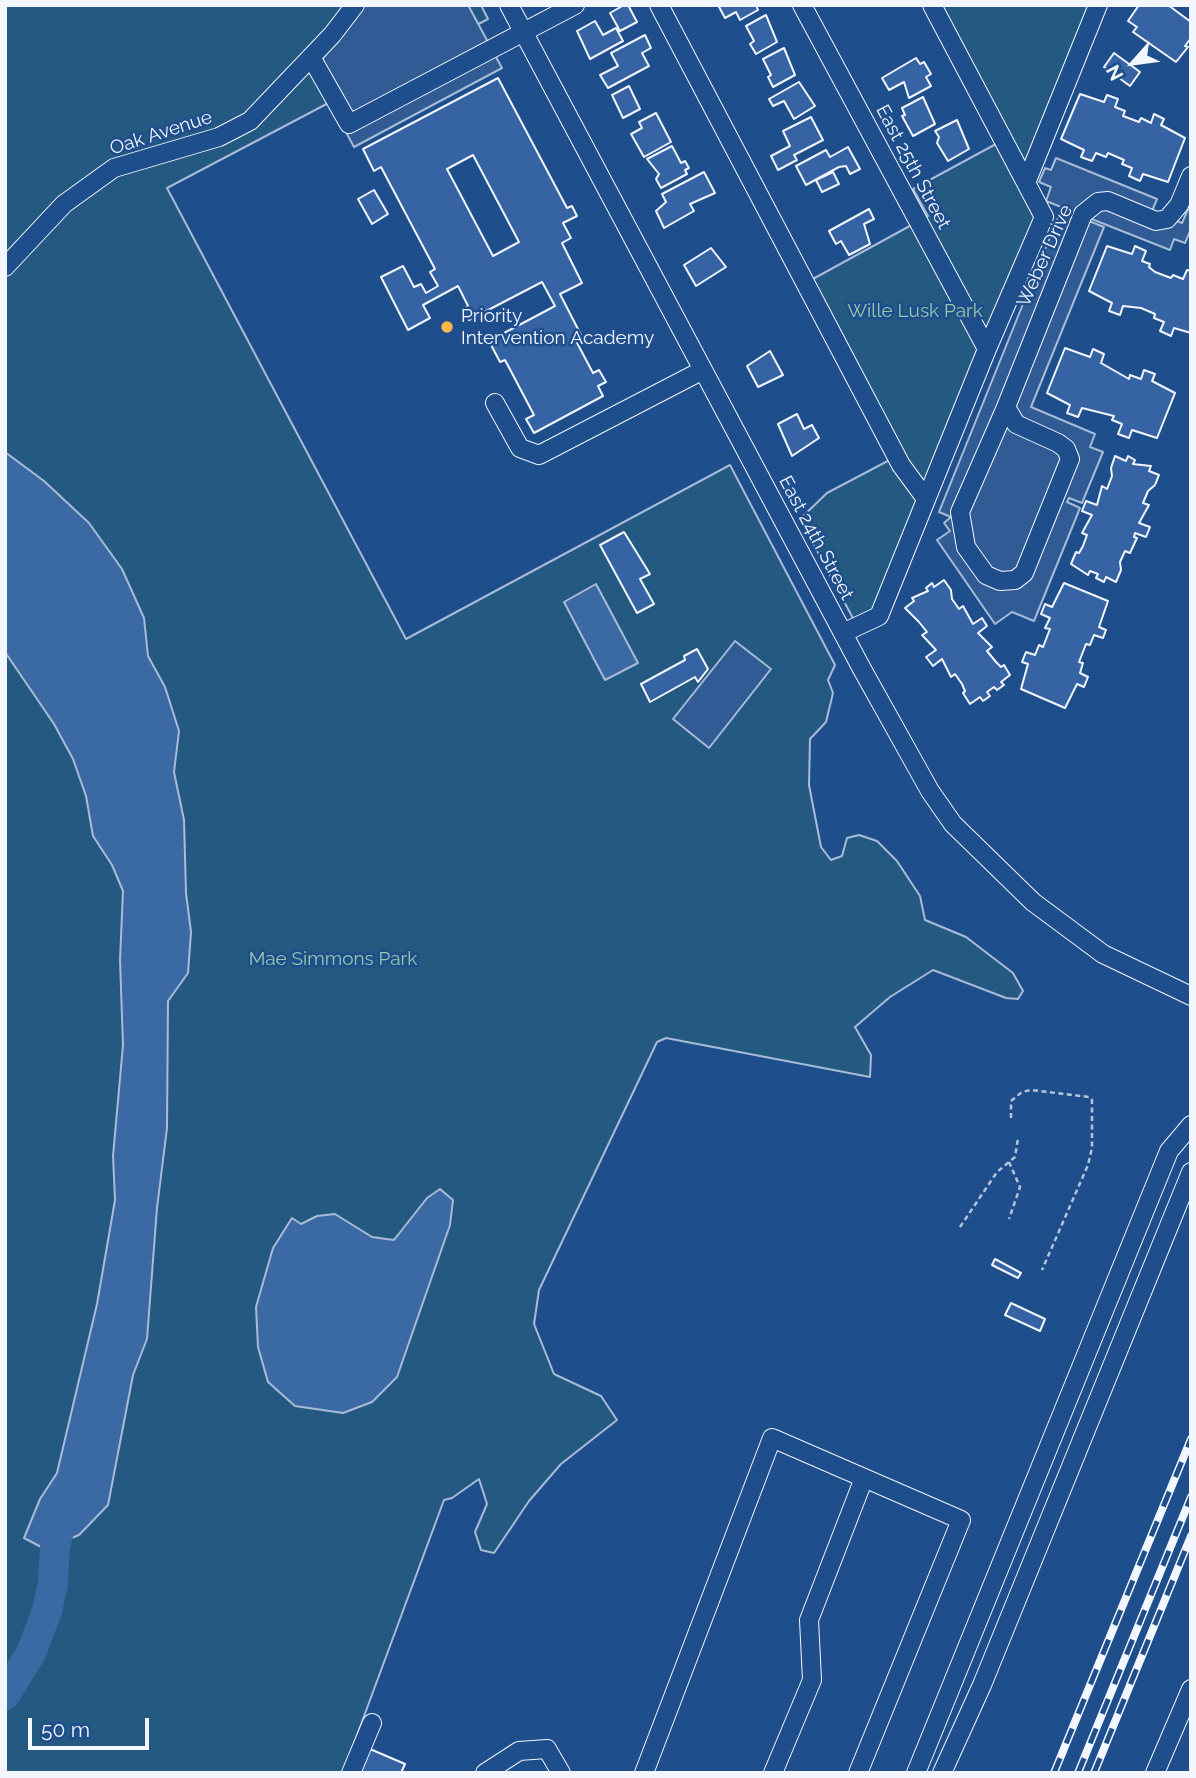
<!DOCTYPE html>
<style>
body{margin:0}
#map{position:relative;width:1196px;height:1778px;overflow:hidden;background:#1f4e8c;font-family:Raleway,sans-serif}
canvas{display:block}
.frame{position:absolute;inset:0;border:7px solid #f2f6ff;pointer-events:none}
.north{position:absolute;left:1098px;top:28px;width:70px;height:70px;-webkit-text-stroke:5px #1f4e8c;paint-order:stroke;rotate:242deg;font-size:19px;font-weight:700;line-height:28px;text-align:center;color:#f2f6ff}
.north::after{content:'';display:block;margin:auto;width:24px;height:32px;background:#f2f6ff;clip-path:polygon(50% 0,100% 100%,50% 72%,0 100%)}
.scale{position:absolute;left:28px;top:1718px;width:121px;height:32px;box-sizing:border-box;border:4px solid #f2f6ff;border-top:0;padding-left:9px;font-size:21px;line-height:24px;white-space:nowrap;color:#f2f6ff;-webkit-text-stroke:5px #1f4e8c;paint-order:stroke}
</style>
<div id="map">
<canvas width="1196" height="1778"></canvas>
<div class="frame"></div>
<div class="north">N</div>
<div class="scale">50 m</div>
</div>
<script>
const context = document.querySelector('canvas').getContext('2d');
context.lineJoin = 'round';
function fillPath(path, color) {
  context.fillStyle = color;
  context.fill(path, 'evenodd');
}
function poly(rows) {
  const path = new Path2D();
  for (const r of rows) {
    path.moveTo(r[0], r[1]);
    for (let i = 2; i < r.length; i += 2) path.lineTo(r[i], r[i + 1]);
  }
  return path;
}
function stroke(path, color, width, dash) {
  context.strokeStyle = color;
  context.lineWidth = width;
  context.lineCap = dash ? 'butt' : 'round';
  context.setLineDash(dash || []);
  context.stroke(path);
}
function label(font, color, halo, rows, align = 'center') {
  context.font = font + ' Raleway,sans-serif';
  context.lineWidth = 5;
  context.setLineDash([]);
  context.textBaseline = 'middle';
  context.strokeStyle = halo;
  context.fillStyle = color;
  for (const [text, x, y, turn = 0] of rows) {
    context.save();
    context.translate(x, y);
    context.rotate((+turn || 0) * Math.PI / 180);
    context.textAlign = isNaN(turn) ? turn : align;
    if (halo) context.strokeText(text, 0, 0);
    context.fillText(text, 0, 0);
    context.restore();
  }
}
const green = poly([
 [5,5,481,5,488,19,167,188,406,639,730,465,835,665,828,680,833,693,826,722,810,739,809,785,821,847,831,860,842,856,847,838,859,835,877,841,897,861,920,896,925,920,966,937,1013,973,1023,991,1018,999,1006,998,933,970,890,997,855,1027,871,1055,870,1077,666,1038,657,1042,539,1290,534,1324,554,1374,601,1396,617,1420,561,1464,529,1501,494,1553,481,1550,475,1532,487,1504,479,1479,452,1498,444,1500,343,1773,5,1773,5,5],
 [937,5,1093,5,1025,171,1036,224,878,609,855,622,800,519,827,493,901,454,811,280,928,216,913,189,1007,138,937,5]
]);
const parking = poly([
 [365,5,468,5,502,68,354,147,313,71,365,5],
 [1056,158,1157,199,1152,211,1182,223,1191,203,1191,229,1185,243,1174,239,1170,250,1046,201,1051,187,1039,182,1045,168,1051,170,1056,158],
 [1061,210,1104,227,1031,407,1095,434,1090,447,1103,452,1082,503,1069,498,1067,502,1080,508,1034,621,1012,612,995,624,937,540,950,531,944,523,951,517,939,512,1061,210],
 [735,641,771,669,709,748,673,719,735,641]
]);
const water = poly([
 [5,452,44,481,89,523,122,569,144,618,148,656,165,687,179,731,174,772,184,820,186,893,191,932,188,973,168,1001,167,1128,157,1208,147,1339,133,1375,108,1505,79,1535,45,1549,24,1538,40,1499,57,1473,97,1304,115,1200,113,1156,123,1045,120,960,123,891,112,865,93,836,86,796,73,759,54,724,5,652,5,452],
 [596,584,638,663,605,680,564,602,596,584],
 [440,1189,453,1200,450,1225,397,1377,372,1402,343,1413,295,1406,268,1382,258,1347,256,1307,273,1248,292,1218,301,1224,317,1216,335,1214,372,1237,394,1240,427,1198,440,1189]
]);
const river = poly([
 [5,1695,31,1653,47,1611,53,1583,55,1545,66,1508]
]);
const building = poly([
 [624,5,628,5,637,22,620,31,610,13,624,5],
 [718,5,756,5,758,10,740,20,736,12,725,18,718,5],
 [1139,5,1168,5,1191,22,1191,38,1185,46,1188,47,1176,62,1133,32,1137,27,1128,21,1139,5],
 [766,15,777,42,756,54,750,44,754,41,746,26,766,15],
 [595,21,603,35,616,28,623,41,590,59,577,31,595,21],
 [645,35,651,48,642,53,649,66,608,88,600,75,618,66,611,53,645,35],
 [784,48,795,75,773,87,768,77,771,75,763,59,784,48],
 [1114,53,1140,72,1130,86,1104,67,1114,53],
 [916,58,920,64,924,62,931,74,926,77,931,86,909,98,904,82,889,90,882,78,916,58],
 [498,78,567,208,572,206,577,216,563,223,571,238,562,243,582,283,560,294,581,335,575,339,593,373,599,370,606,382,598,386,603,396,534,433,526,419,534,415,505,360,500,362,489,341,555,306,542,282,469,320,463,309,468,306,458,286,423,305,430,318,408,330,381,277,403,266,414,287,421,284,426,293,438,286,430,272,435,269,381,167,374,171,363,149,498,78],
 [473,155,519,242,493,256,447,169,473,155],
 [799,82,815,106,794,119,784,101,773,106,769,99,799,82],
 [629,86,640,109,623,118,612,95,629,86],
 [1080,94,1104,102,1107,95,1118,99,1115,107,1125,111,1123,116,1139,122,1141,118,1151,123,1154,114,1164,119,1161,125,1185,138,1168,182,1143,174,1140,181,1129,176,1132,168,1122,164,1124,160,1108,153,1106,157,1096,153,1092,161,1081,157,1084,150,1061,139,1080,94],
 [923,97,935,124,913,136,902,116,905,115,902,108,923,97],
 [656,113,671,142,644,157,631,134,642,128,639,122,656,113],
 [811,117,823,140,794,155,797,160,778,170,771,156,790,146,783,131,811,117],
 [957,120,969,149,948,161,937,143,939,137,935,131,957,120],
 [672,146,681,163,685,161,689,168,685,170,687,174,661,188,656,179,659,174,647,159,672,146],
 [848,147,860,169,850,174,846,166,839,167,806,185,796,166,826,150,830,157,848,147],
 [704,172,715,193,690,204,694,211,664,228,656,211,666,202,662,194,704,172],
 [833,172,839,184,822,192,816,180,833,172],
 [374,190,388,214,372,224,358,199,374,190],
 [869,209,874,219,864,224,870,244,849,255,841,241,836,244,829,231,869,209],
 [1107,246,1132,254,1135,246,1146,251,1142,261,1150,264,1149,267,1155,272,1171,278,1173,275,1183,279,1187,270,1191,271,1191,333,1174,328,1171,336,1160,331,1164,322,1154,318,1155,314,1141,308,1123,306,1120,315,1109,311,1112,303,1089,291,1107,246],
 [711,248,726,267,696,286,684,265,711,248],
 [1065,348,1090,357,1093,349,1104,354,1101,363,1129,379,1130,375,1141,379,1144,370,1155,374,1152,381,1175,393,1157,438,1132,430,1129,438,1118,434,1122,424,1112,420,1114,416,1082,408,1078,417,1067,413,1070,405,1047,393,1065,348],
 [770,351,783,375,758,387,747,366,770,351],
 [797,414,804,429,812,425,819,438,792,456,778,424,797,414],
 [1115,456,1126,461,1128,456,1135,460,1133,464,1151,466,1149,471,1159,475,1155,485,1148,491,1143,503,1149,505,1139,523,1150,527,1146,537,1135,533,1134,537,1137,538,1130,553,1125,551,1120,562,1121,570,1116,582,1106,577,1104,582,1096,578,1098,574,1090,571,1088,575,1071,564,1076,552,1079,553,1083,546,1087,535,1082,533,1092,515,1082,511,1086,501,1097,505,1102,486,1107,489,1112,476,1111,468,1115,456],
 [624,532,650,574,640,579,654,604,637,613,600,545,624,532],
 [944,580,951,590,952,599,959,609,963,606,973,624,982,618,987,626,978,633,992,647,987,651,996,662,1001,667,1004,665,1010,675,1001,682,1004,685,997,690,994,687,987,692,990,696,983,701,980,697,970,704,963,693,965,691,962,684,955,674,951,677,942,659,933,666,926,657,936,650,922,635,927,632,919,622,905,608,914,601,912,598,928,591,926,588,932,583,934,587,944,580],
 [1064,583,1108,601,1099,627,1106,630,1103,638,1094,635,1090,645,1086,644,1079,662,1083,663,1080,673,1088,677,1084,687,1077,684,1065,708,1021,689,1028,664,1022,662,1026,652,1035,655,1039,645,1043,647,1050,629,1045,628,1050,618,1041,614,1045,604,1052,607,1064,583],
 [697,649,708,669,698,682,695,677,650,702,641,684,685,660,684,656,697,649],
 [995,1259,1021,1273,1018,1278,992,1265,995,1259],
 [1011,1303,1045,1319,1040,1331,1005,1315,1011,1303],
 [370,1749,405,1764,401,1773,360,1773,370,1749]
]);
const path = poly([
 [1011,1118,1011,1101,1022,1092,1031,1090,1089,1097,1092,1100,1092,1148,1088,1165,1042,1270],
 [1009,1162,1020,1187,1009,1219],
 [960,1227,997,1172,1015,1157,1018,1138]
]);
const minor = poly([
 [509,5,862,669,930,791,953,824,1033,902,1103,954,1191,996],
 [659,5,901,465,926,499],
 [802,5,987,349],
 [311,57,349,124,575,5],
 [1026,183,1098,5],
 [5,267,64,204,114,168,219,137,250,121,332,35,355,5],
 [495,403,520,448,539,455,703,370],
 [1006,407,1016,424,1058,443,1066,449,1070,459,1024,573,1015,580,1000,581,986,575,966,547,960,512,1006,407,1083,214,1098,202,1108,201,1156,221,1167,219,1179,205,1191,176],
 [843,633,879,616,987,349,1044,217,932,5],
 [351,1773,372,1723],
 [485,1773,519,1751,547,1749,561,1773],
 [644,1773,772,1438,961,1520,858,1773],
 [773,1773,812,1680,809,1620,864,1478],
 [916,1773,1169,1151,1191,1125],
 [942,1773,982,1685,1191,1172],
 [1155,1773,1191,1689]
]);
const rail = poly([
 [1054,1773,1191,1439],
 [1078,1773,1191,1497],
 [1094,1773,1191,1536]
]);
const markers = [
 [447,327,7,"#ffb74d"]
];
const streetNames = [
 ["Oak Avenue",161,133,-18],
 ["East 25th Street",913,167,62],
 ["Weber Drive",1045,256,-66],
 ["East 24th Street",816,538,62]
];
const parkNames = [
 ["Wille Lusk Park",915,311],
 ["Mae Simmons Park",333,959]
];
const poiNames = [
 ["Priority",461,316],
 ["Intervention Academy",461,338]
];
fillPath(green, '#245a82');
stroke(green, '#a8bbd7', 2);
fillPath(parking, '#305b95');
stroke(parking, '#a8bbd7', 2);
fillPath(water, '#3b69a3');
stroke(water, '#a8bbd7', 2);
stroke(river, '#3b69a3', 30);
fillPath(building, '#3563a3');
stroke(building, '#f2f6ff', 2);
stroke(minor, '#f2f6ff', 20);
stroke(path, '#b3c4dc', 2.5, [5, 3.5]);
stroke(minor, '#1f4e8c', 18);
stroke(rail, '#f2f6ff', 8);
stroke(rail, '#1f4e8c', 5, [16]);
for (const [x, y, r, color] of markers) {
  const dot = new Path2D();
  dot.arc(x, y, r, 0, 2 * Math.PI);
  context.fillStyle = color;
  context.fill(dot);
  stroke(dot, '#1f4e8c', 2.5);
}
label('19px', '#f2f6ff', '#1f4e8c', streetNames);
label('19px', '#97c8a6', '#1f4e8c', parkNames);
label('19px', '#f2f6ff', '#1f4e8c', poiNames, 'left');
</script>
